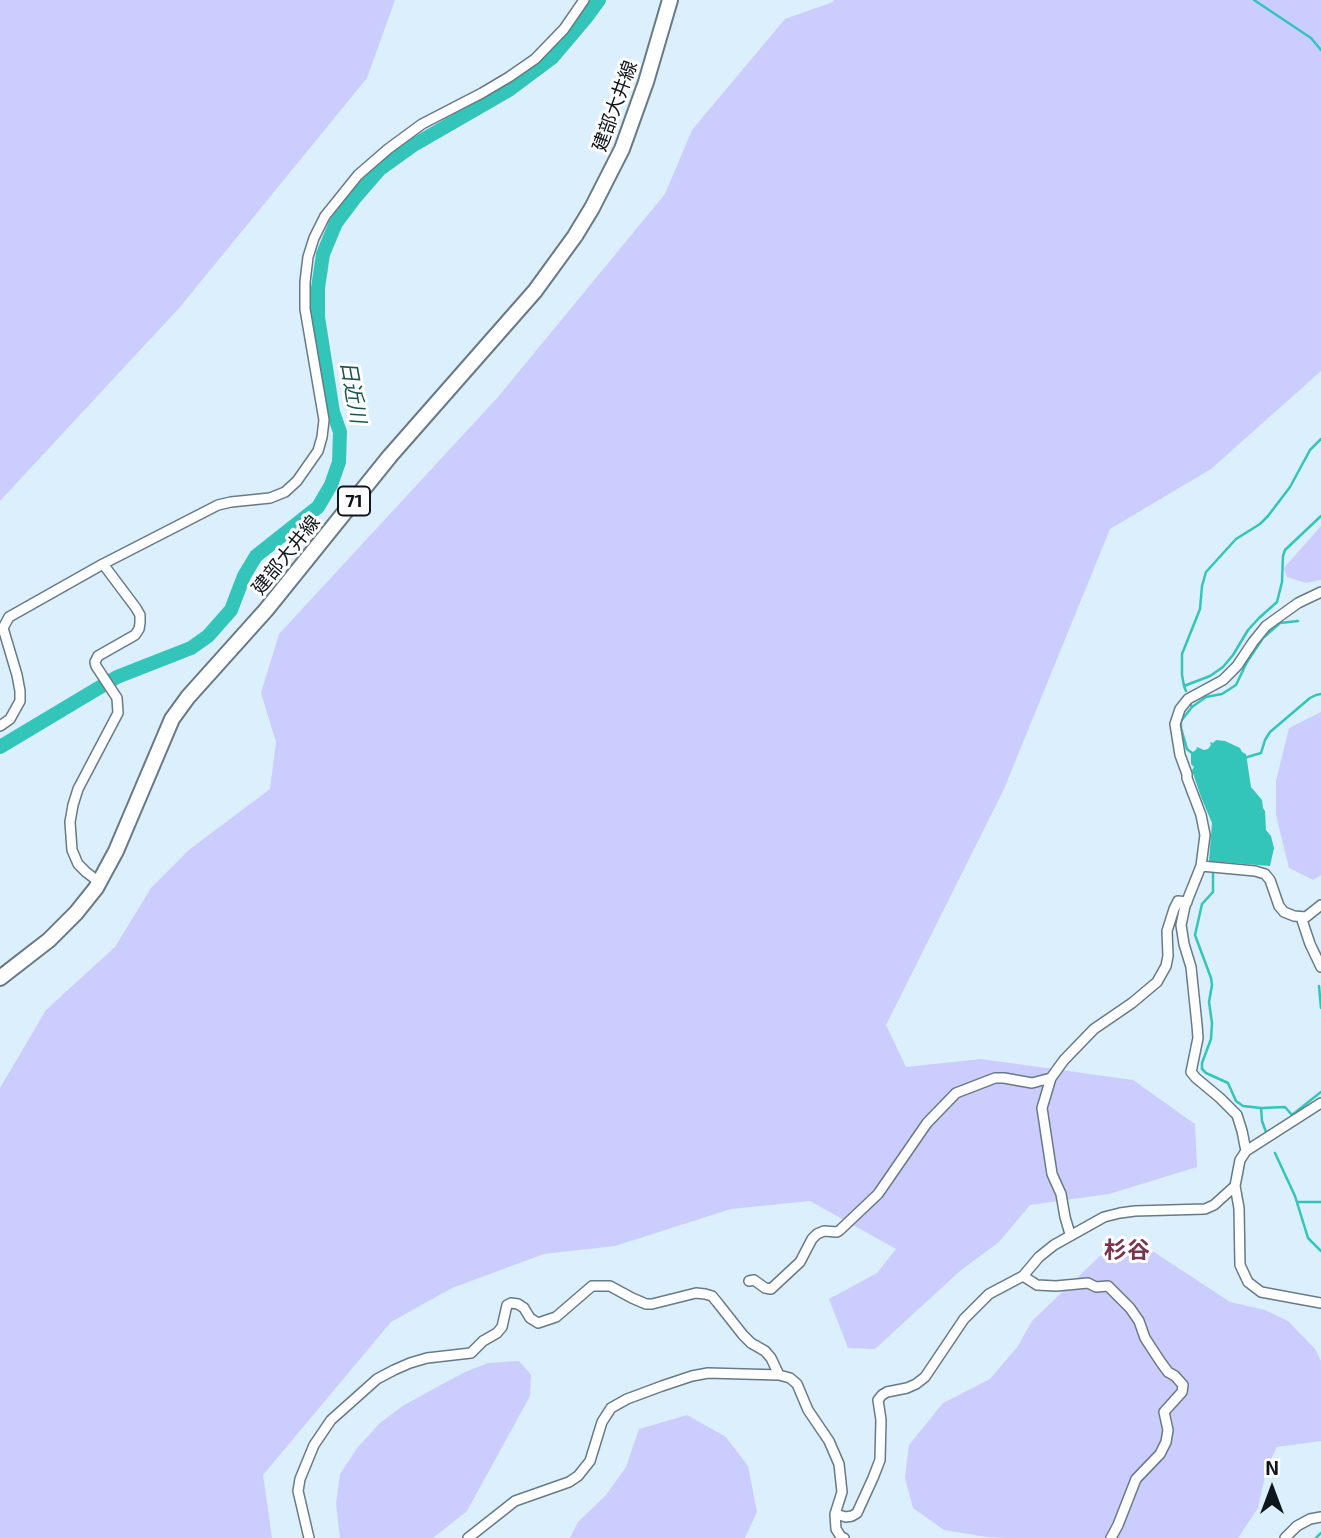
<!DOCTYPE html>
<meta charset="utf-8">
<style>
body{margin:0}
#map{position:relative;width:1321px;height:1538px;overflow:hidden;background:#dbeffc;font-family:"Exo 2",sans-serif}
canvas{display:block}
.north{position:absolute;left:1237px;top:1454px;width:70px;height:70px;-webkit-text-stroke:5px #fff;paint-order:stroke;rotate:0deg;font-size:19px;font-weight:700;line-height:28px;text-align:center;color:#0f161b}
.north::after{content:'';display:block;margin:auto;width:24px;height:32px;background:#0f161b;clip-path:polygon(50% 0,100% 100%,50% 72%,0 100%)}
</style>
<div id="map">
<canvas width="1321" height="1538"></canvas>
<div class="north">N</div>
</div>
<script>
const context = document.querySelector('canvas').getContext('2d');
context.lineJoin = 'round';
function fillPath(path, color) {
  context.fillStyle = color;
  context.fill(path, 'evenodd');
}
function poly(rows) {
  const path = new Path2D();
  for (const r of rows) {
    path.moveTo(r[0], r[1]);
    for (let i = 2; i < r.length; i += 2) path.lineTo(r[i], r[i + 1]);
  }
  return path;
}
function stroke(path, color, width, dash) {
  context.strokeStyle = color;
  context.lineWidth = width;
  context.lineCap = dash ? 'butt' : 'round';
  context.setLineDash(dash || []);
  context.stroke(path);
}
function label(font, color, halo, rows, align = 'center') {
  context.font = font + ' "Exo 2","Noto Sans JP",sans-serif';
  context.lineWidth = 6;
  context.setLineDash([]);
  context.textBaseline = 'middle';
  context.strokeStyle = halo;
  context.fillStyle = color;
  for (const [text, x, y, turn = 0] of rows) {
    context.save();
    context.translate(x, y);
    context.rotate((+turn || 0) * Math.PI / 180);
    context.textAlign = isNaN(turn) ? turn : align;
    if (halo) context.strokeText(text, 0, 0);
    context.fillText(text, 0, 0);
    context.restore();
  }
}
const green = poly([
 [0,0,395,0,367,78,180,307,0,501],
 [834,0,1321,0,1321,371,1211,469,1110,529,1004,789,886,1025,906,1067,981,1059,1133,1080,1195,1124,1197,1167,1109,1194,1030,1205,999,1242,960,1271,875,1349,848,1348,829,1299,877,1273,896,1249,810,1201,731,1209,615,1246,544,1254,452,1288,391,1322,263,1475,272,1538,0,1538,0,1088,46,1010,115,947,151,888,190,849,270,789,276,742,261,693,279,634,498,397,665,194,692,130,785,19,833,2],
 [1321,526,1321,580,1306,583,1287,577,1284,568],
 [1321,712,1321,875,1313,880,1289,868,1276,815,1276,781,1289,728],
 [1151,1250,1230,1302,1265,1310,1288,1321,1315,1349,1321,1361,1321,1441,1277,1447,1267,1467,1258,1508,1238,1538,1009,1538,987,1537,944,1530,913,1508,905,1478,909,1445,943,1403,990,1379,1018,1346,1032,1321,1102,1254],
 [519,1361,531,1375,530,1396,467,1511,433,1538,340,1538,336,1504,340,1474,358,1447,380,1423,404,1405,465,1372,488,1363],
 [687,1415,726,1437,748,1466,757,1512,745,1538,570,1538,578,1522,606,1495,626,1467,639,1429]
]);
const water = poly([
 [1216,740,1225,741,1240,748,1242,752,1246,754,1251,787,1262,800,1263,808,1265,811,1266,830,1271,836,1274,848,1270,866,1209,861,1212,823,1201,797,1192,770,1194,767,1191,764,1191,753,1196,750,1197,747,1204,750,1208,749,1211,745,1210,742,1213,743]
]);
const stream = poly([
 [1254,0,1311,38,1321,50],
 [1184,686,1182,675,1182,654,1200,609,1202,586,1206,572,1236,539,1260,524,1268,516,1290,487,1310,450,1321,439],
 [1186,691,1184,686,1210,676,1223,667,1233,655,1248,630,1259,618,1277,602,1282,582,1283,556,1285,550,1321,516],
 [1191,705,1192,707,1181,721,1181,728,1187,749,1192,753],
 [1192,707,1206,697,1222,694,1236,685,1247,662,1263,638,1280,623,1298,621],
 [1244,758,1261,753,1265,740,1270,732,1310,698,1316,695,1321,694],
 [1213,870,1213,892,1202,904,1195,935,1211,978,1212,985,1209,1002,1212,1023,1211,1039,1202,1063,1202,1069,1206,1073,1228,1083,1236,1101,1243,1106,1261,1108,1262,1121,1266,1132],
 [1319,986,1321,1008],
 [1262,1108,1285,1107,1292,1115,1321,1092],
 [1275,1153,1295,1196,1308,1238,1321,1251],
 [1297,1202,1321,1202],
 [1316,1538,1321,1533]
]);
const river = poly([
 [0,747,117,677,191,648,208,636,231,610,244,576,256,556,318,507,331,485,339,462,340,432,333,412,318,317,318,288,323,254,336,223,354,199,380,169,412,146,509,90,552,58,585,19,599,0]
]);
const street = poly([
 [0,726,10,719,20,701,20,691,17,675,3,628,9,617,103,564,218,505,231,502,270,498,285,492,297,481,318,451,322,437,324,420,305,309,305,282,308,257,314,238,325,216,358,175,388,149,422,124,482,93,509,77,535,59,564,29,584,0],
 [1201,866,1255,871,1265,874,1270,880,1279,906,1284,912,1294,916,1306,917,1321,905],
 [99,882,86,872,78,864,72,850,70,822,73,805,78,789,118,713,117,698,96,666,95,662,98,656,135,635,139,629,140,623,140,615,136,608,103,564],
 [1301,917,1310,944,1321,967],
 [1321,1103,1246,1151,1240,1160,1235,1186,1239,1208,1240,1265,1248,1282,1261,1292,1321,1303],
 [1246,1151,1242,1131,1237,1115,1220,1098,1196,1078,1191,1072,1198,1038,1197,1025,1191,967,1184,944,1181,925,1185,906,1201,866,1205,835,1201,815,1187,778,1187,774,1180,755,1175,724,1180,709,1188,699,1223,680,1237,666,1253,642,1266,626,1298,603,1321,592],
 [1070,1234,1065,1217,1061,1194,1052,1174,1042,1108,1051,1078,1064,1060,1094,1029,1132,1003,1157,982,1166,966,1168,956,1167,931,1174,909,1178,901,1187,902],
 [1023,1276,1037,1285,1056,1286,1088,1283,1096,1287,1108,1286,1130,1308,1139,1321,1145,1338,1160,1361,1168,1372,1175,1376,1183,1385,1182,1392,1164,1412,1168,1430,1166,1442,1160,1454,1136,1479,1118,1525,1111,1538],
 [749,1281,754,1280,765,1288,771,1289,800,1262,812,1239,817,1234,824,1231,837,1232,840,1230,878,1194,927,1123,956,1093,995,1078,1004,1078,1032,1083,1051,1078],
 [835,1514,846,1517,852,1516,857,1513,873,1478,880,1460,881,1420,878,1400,882,1395,887,1392,907,1388,916,1384,925,1377,964,1319,989,1294,1023,1276,1039,1257,1054,1245,1104,1217,1120,1213,1135,1211,1205,1209,1214,1205,1235,1186],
 [309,1538,298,1491,300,1479,314,1445,331,1420,377,1379,394,1370,410,1363,427,1358,471,1353,483,1341,497,1333,502,1327,507,1305,511,1303,518,1304,524,1308,530,1318,538,1323,556,1317,592,1286,610,1286,632,1298,646,1304,652,1304,696,1293,705,1294,712,1296,717,1302,743,1335,751,1343,765,1351,771,1358,779,1375],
 [468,1538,515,1501,569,1482,578,1476,590,1461,602,1422,611,1408,627,1399,662,1386,692,1376,708,1373,779,1375,790,1378,797,1384,808,1410,829,1441,839,1464,842,1492,835,1514,836,1529,841,1537,844,1538],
 [1285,1538,1297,1526,1310,1519,1321,1517]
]);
const primary = poly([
 [0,978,49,940,76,913,96,888,116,851,172,719,188,697,266,610,390,456,535,291,575,236,592,208,622,149,646,82,670,0]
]);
const shields = [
 [354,501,32]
];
const shieldNames = [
 ["71",354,501]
];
const streetNames = [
 ["建部大井線",615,106,-70],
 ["建部大井線",286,555,-51]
];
const waterNames = [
 ["日近川",353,392,80]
];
const quarterNames = [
 ["杉谷",1127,1250]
];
fillPath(green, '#cccdff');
fillPath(water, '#33c5b9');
stroke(stream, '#33c5b9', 2.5);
stroke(river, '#33c5b9', 14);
stroke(street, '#677a85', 12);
stroke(primary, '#677a85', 18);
stroke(street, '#fff', 9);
stroke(primary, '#fff', 14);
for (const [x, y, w] of shields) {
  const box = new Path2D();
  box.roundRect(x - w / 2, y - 14.5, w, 29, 5);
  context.fillStyle = '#fff';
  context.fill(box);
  stroke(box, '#0f161b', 2);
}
label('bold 18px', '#0f161b', null, shieldNames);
label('19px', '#0f161b', '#fff', streetNames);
label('italic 21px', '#1a544f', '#fff', waterNames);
label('bold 23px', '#783551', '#fff', quarterNames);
</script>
